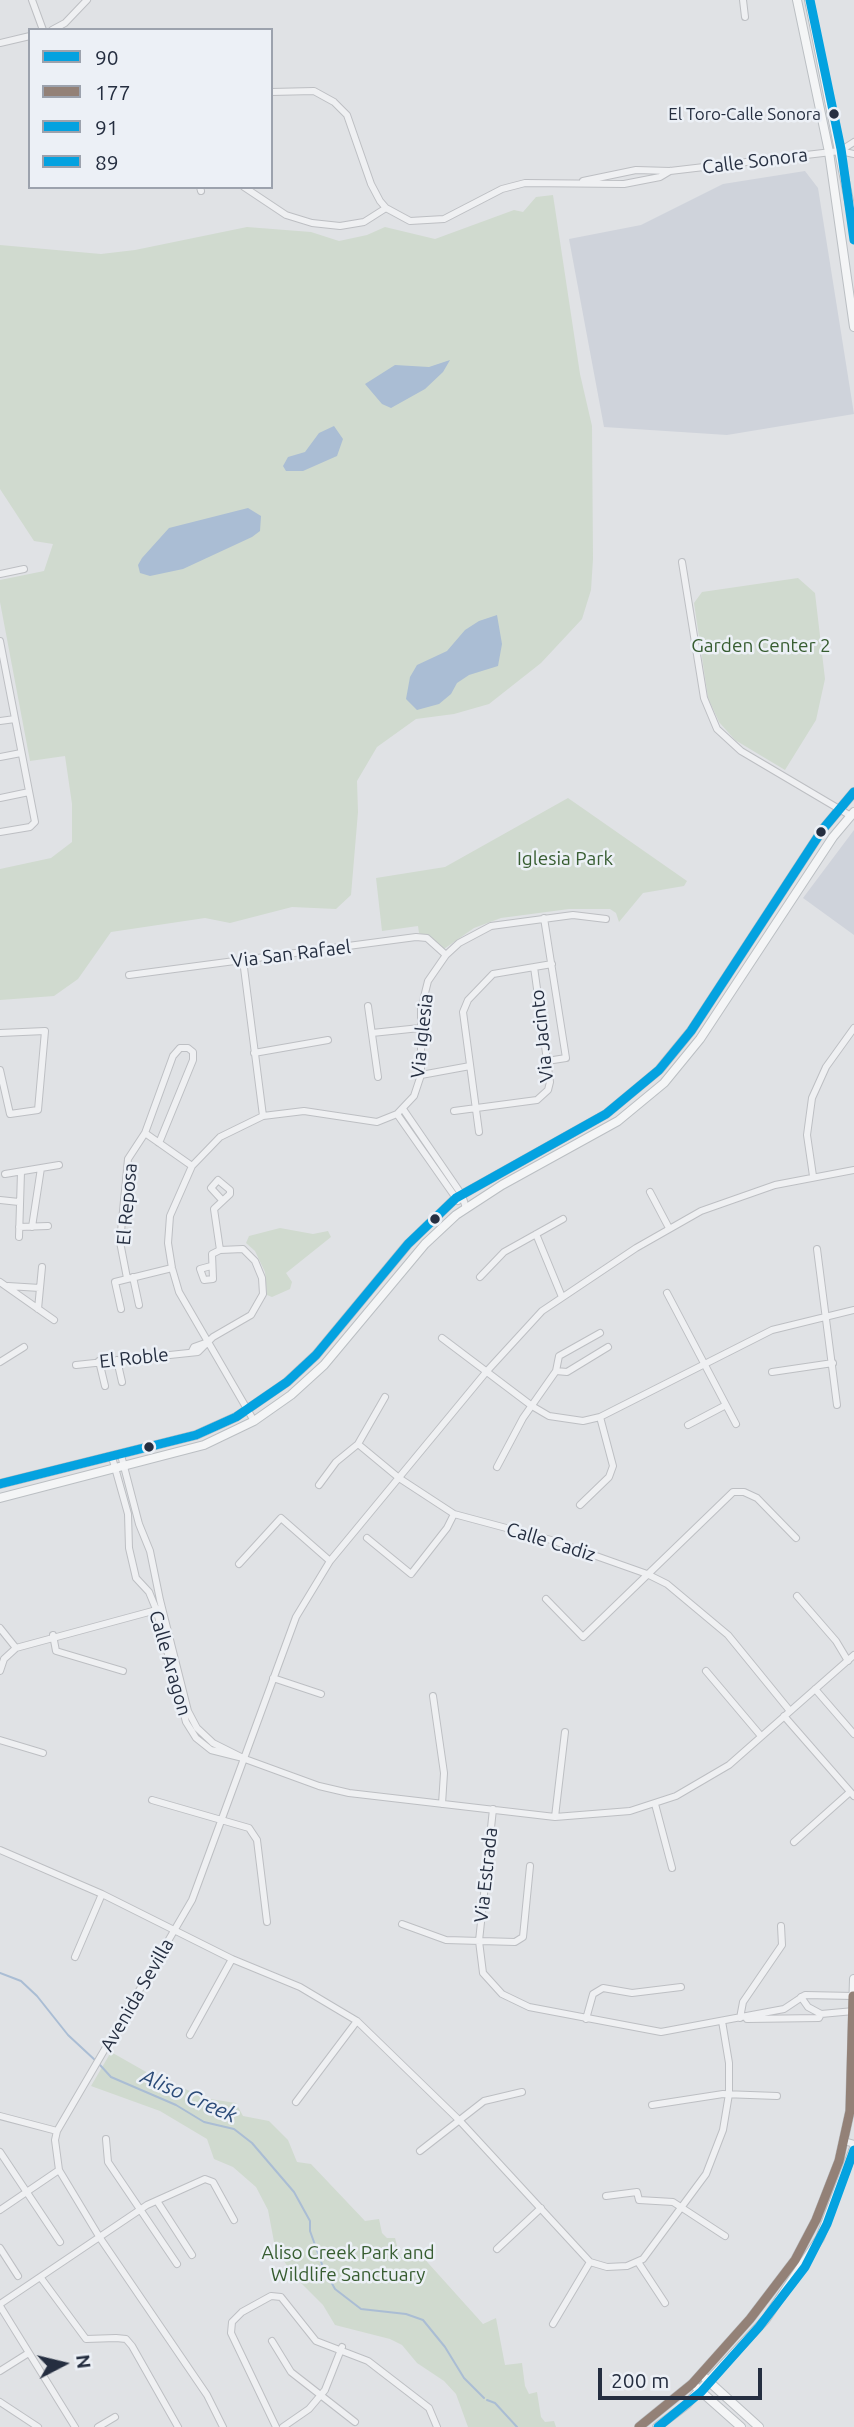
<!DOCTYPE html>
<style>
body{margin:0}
#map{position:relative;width:854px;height:2427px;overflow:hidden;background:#e0e2e5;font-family:Ubuntu,sans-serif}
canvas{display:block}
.legend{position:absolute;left:28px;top:28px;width:245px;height:161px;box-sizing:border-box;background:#ecf0f6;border:2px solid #9ca2ad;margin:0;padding:9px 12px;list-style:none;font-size:21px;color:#252e40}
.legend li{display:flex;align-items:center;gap:14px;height:35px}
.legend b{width:35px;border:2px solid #9ca2ad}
.north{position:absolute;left:28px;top:2329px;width:70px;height:70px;-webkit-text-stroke:5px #ecf0f6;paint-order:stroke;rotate:83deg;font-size:19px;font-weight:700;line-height:28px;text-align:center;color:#252e40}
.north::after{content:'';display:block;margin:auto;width:24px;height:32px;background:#252e40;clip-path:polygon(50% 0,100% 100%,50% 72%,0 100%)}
.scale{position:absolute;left:598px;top:2368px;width:164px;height:32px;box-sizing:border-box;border:4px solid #252e40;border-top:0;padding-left:9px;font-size:21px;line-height:24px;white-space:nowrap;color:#252e40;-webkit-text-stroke:5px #ecf0f6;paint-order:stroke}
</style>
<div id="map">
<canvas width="854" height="2427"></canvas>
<ul class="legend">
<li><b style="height:9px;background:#04a2e0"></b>90</li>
<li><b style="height:9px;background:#938177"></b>177</li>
<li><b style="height:9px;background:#04a2e0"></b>91</li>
<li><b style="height:9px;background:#04a2e0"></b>89</li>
</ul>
<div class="north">N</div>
<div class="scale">200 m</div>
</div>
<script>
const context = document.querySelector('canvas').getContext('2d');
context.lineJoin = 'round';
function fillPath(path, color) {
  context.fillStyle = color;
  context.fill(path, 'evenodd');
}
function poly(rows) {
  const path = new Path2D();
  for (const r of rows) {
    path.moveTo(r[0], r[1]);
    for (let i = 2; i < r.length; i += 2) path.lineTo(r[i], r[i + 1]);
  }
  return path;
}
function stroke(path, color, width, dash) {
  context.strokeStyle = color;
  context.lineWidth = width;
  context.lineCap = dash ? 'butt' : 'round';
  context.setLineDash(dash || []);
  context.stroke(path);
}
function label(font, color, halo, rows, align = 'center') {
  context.font = font + ' Ubuntu,sans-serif';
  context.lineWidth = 5;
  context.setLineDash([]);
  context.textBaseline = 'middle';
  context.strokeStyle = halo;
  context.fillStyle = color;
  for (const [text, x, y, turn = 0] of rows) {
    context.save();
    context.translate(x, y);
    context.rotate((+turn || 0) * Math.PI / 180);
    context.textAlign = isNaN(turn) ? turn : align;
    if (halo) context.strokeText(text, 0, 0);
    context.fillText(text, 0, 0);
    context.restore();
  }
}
const built = poly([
 [805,171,818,188,854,414,727,435,604,427,569,239,641,225,723,184],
 [854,830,854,935,803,898]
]);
const green = poly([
 [553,195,580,374,592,426,593,559,591,590,582,619,541,663,489,704,454,714,416,719,377,747,357,781,358,812,351,895,336,909,292,907,230,923,205,918,111,932,78,979,54,996,0,1000,0,869,51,858,72,842,72,804,65,756,30,761,0,602,0,580,44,571,53,544,34,541,0,489,0,245,101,254,135,250,247,227,311,232,339,241,367,235,385,227,435,239,514,210,523,212,536,197],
 [798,578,815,593,825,679,816,720,785,770,735,740,719,722,708,698,694,603,702,592],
 [568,798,687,881,684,886,643,893,619,922,616,913,610,909,569,909,501,918,474,928,444,949,433,939,419,933,418,926,382,931,376,878,445,867],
 [280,1228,313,1234,328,1231,331,1237,286,1273,292,1282,290,1289,272,1297,267,1295,265,1272,255,1251,246,1243,249,1236],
 [111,2052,155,2077,210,2099,236,2103,243,2116,269,2121,288,2140,297,2162,311,2164,365,2221,379,2219,382,2233,387,2238,395,2238,400,2257,420,2254,483,2324,496,2318,505,2365,522,2363,525,2386,529,2394,537,2392,541,2417,545,2422,554,2421,556,2427,468,2427,456,2394,444,2381,417,2363,402,2345,390,2339,335,2325,323,2305,293,2275,275,2247,268,2210,256,2187,233,2167,214,2159,207,2139,160,2111,91,2086]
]);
const water = poly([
 [450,360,443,372,425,389,391,408,382,404,365,384,395,365,429,367],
 [334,426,343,439,337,456,303,471,286,471,283,466,288,457,305,452,319,433],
 [248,508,261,516,260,531,252,537,183,569,150,576,140,573,138,565,142,558,169,528],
 [497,615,502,644,498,666,469,675,457,683,451,694,439,704,417,710,406,699,410,677,417,665,447,651,465,630,479,621]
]);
const stream = poly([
 [0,1973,21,1981,37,1996,68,2035,96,2061],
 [100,2065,111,2077,176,2105,204,2122,234,2129,252,2143,294,2192,310,2221,310,2231,323,2267,335,2289,361,2309,406,2314,423,2320,445,2347,464,2378,484,2398],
 [487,2400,495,2403,517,2427]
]);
const minor = poly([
 [32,0,43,30],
 [743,0,745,17],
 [52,30,65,23,87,0],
 [0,43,30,36],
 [271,92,314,91,334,102,347,115,371,184,380,201,386,208,410,221,444,219,502,189,525,183,624,184,660,177,670,171],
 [840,151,854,142],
 [583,181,636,170,670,171,840,151,854,154],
 [200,187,201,191],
 [244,187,286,215,312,223,340,226,364,222,386,208],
 [682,562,704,698,717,729,741,751,851,816],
 [0,574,24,569],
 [0,641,35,822,30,827,0,832],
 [0,721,15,719],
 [0,757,21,753],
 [0,798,29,792],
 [544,918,566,1058,547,1061],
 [243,960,263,1116],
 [129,975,416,937,427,938,446,955],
 [368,1006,378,1077],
 [0,1033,45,1031,38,1110,10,1114,0,1070],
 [372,1033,420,1028],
 [254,1053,328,1040],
 [421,1075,470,1066],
 [403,1109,462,1195,466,1208],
 [454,1111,537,1100,548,1090,550,1082,534,967],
 [397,1114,458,1201],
 [479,1132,463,1012,468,1000,493,974,552,964],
 [145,1133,192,1166],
 [5,1174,59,1165],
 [813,1176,807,1135,812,1098,826,1067,854,1028],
 [650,1192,669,1228],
 [0,1200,19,1202],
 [19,1227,48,1226],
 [32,1227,41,1168],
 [536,1234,562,1297],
 [19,1237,21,1172],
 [817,1249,837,1405],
 [211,1266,200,1269,204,1280,213,1279,212,1254,220,1250,214,1209,230,1194,230,1190,218,1180,211,1188,222,1200],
 [133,1277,139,1305],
 [480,1277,504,1252,563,1219],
 [127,1278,120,1242,128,1159,145,1133,173,1056,180,1048,188,1048,193,1052,193,1060,159,1143],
 [0,1282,54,1320],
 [8,1286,40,1288],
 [667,1293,736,1424],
 [38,1309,42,1267],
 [121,1309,115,1282,172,1268],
 [442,1338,532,1406,549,1416,583,1421,600,1417,772,1330,854,1310],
 [192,1351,194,1347,208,1342],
 [117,1360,122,1382],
 [99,1361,105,1386],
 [0,1362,24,1347],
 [76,1365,198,1352,213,1337,251,1315,263,1294,262,1278,255,1261,243,1249,220,1250],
 [556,1371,567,1372,608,1347],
 [772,1372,833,1363],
 [254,1421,179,1292,172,1268,168,1243,170,1216,192,1166,220,1137,263,1116,304,1111,377,1122,397,1114,414,1096,421,1075,421,1009,428,981,446,955,459,943,491,926,573,915,606,919],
 [688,1425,726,1405],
 [358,1444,399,1478,454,1514,551,1540,647,1574,667,1584,728,1635,790,1711],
 [121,1455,139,1524,150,1551,160,1600,188,1711,197,1728,213,1743,245,1759,319,1786,349,1793,555,1817,630,1811,676,1796,729,1765,854,1655],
 [112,1457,128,1514,129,1548,136,1578,149,1592,156,1609,186,1722,196,1738,211,1750,243,1758],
 [497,1467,523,1418,556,1371,559,1356,600,1333],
 [319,1485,336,1462,358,1444,385,1397],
 [580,1505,609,1477,613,1466,600,1417],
 [367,1538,411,1574,447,1528,454,1514],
 [239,1564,281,1518,330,1561],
 [797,1596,836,1641,848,1661],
 [546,1599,583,1637,733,1492,744,1492,757,1498,796,1538],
 [0,1628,16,1648],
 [53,1635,56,1651,123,1671],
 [0,1671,4,1659,16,1648,160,1609],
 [706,1671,761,1736],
 [273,1678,321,1694],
 [815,1689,854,1734],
 [433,1696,444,1773,442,1804],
 [784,1716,854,1796],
 [0,1740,43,1753],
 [152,1800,249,1828,257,1840,267,1922],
 [655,1804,672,1868],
 [493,1809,479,1941,483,1973,502,1994,529,2007,661,2032,784,2009,805,1995,854,1996],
 [555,1817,565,1732],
 [794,1842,850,1792],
 [0,1850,102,1894,232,1959,300,1987,357,2021,459,2120,590,2262,607,2267,627,2266,643,2259,706,2174,723,2130,729,2094,729,2063,722,2021],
 [402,1924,446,1940,515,1942,523,1937,530,1866],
 [75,1957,102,1894],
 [801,1997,808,2007,821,2014],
 [740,2018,743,2002,782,1945,781,1926],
 [586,2019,593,1994,603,1988,632,1993,681,1987],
 [747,2019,819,2018,821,2014,854,2011],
 [190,2035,232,1959],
 [296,2102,357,2021],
 [652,2105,723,2094,777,2096],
 [0,2116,57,2131],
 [106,2139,108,2162,177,2264],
 [844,2141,854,2144],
 [420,2151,484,2101,522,2092],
 [0,2152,60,2242],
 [606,2196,637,2192,639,2200,673,2202,725,2236],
 [157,2201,192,2255],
 [0,2210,59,2170],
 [0,2248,18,2276],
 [497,2249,541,2208],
 [638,2262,665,2303],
 [41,2278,86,2339,116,2338,126,2339,132,2346,178,2427],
 [0,2304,147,2205,205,2179,213,2182,234,2220],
 [0,2306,75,2427],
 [553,2324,590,2262],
 [272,2341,291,2372,355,2422],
 [0,2371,27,2354],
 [0,2402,38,2427],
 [98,2427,115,2417],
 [223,2427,207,2395,100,2238,59,2170,55,2140,57,2131,192,1900,296,1617,330,1561,487,1371,542,1311,636,1248,701,1211,775,1185,854,1170],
 [276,2427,231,2333,232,2322,242,2312,271,2296,281,2297,316,2341,368,2361,429,2408,437,2427],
 [283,2427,309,2409,325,2390,342,2347]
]);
const major = poly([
 [797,0,829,152,854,327],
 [809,0,854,226],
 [0,1484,196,1435,236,1417,287,1382,316,1355,408,1244,456,1198,606,1114,659,1070,691,1031,823,829,854,792],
 [0,1498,204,1445,254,1421,291,1395,324,1365,425,1244,456,1215,502,1185,618,1121,664,1083,700,1039,833,837,854,812],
 [705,2378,759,2427],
 [697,2388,741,2427],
 [639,2427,692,2384,750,2319,795,2260,816,2220,839,2161,850,2111,854,1979],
 [657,2427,686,2405,766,2319,820,2238,854,2148]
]);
const bus1 = poly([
 [0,1484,196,1435,236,1417,287,1382,316,1355,408,1244,456,1198,606,1114,659,1070,691,1031,823,829,854,792]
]);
const bus2 = poly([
 [639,2427,692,2384,750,2319,795,2260,816,2220,839,2161,850,2111,853,1996]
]);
const bus3 = poly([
 [658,2427,701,2392,759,2327,805,2267,827,2224,854,2150]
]);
const bus4 = poly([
 [810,0,841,149,854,240]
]);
const markers = [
 [834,114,6,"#252e40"],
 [821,832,6,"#252e40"],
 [435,1219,6,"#252e40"],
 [149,1447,6,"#252e40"]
];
const busNames = [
 ["El Toro-Calle Sonora",821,114]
];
const streetNames = [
 ["Calle Sonora",755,161,-7],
 ["Via San Rafael",291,954,-7],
 ["Via Iglesia",422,1036,-84],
 ["Via Jacinto",542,1036,-96],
 ["El Reposa",127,1204,-85],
 ["El Roble",134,1358,-6],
 ["Calle Cadiz",551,1542,17],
 ["Calle Aragon",170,1663,74],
 ["Via Estrada",486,1875,-84],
 ["Avenida Sevilla",137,1995,-60]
];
const parkNames = [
 ["Garden Center 2",761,646],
 ["Iglesia Park",565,859],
 ["Aliso Creek Park and",348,2253],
 ["Wildlife Sanctuary",348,2275]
];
const waterNames = [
 ["Aliso Creek",189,2096,24]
];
fillPath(built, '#cfd3db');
fillPath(green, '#d0dacf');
fillPath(water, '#aabdd4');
stroke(stream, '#aabdd4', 2);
stroke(minor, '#bdbfc3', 8);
stroke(major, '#bbbfc3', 10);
stroke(minor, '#eff0f2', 6);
stroke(major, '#f4f5f6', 8);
stroke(bus1, '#04a2e0', 9);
stroke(bus2, '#938177', 9);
stroke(bus3, '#04a2e0', 9);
stroke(bus4, '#04a2e0', 9);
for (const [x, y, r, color] of markers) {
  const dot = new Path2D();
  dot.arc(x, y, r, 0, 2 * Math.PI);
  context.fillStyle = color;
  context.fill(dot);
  stroke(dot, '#ecf0f6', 2.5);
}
label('17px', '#252e40', '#ecf0f6', busNames, 'right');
label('19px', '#252e40', '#ecf0f6', streetNames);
label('19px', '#375d31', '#ecf0f6', parkNames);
label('italic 21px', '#2b4b78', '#ecf0f6', waterNames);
</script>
